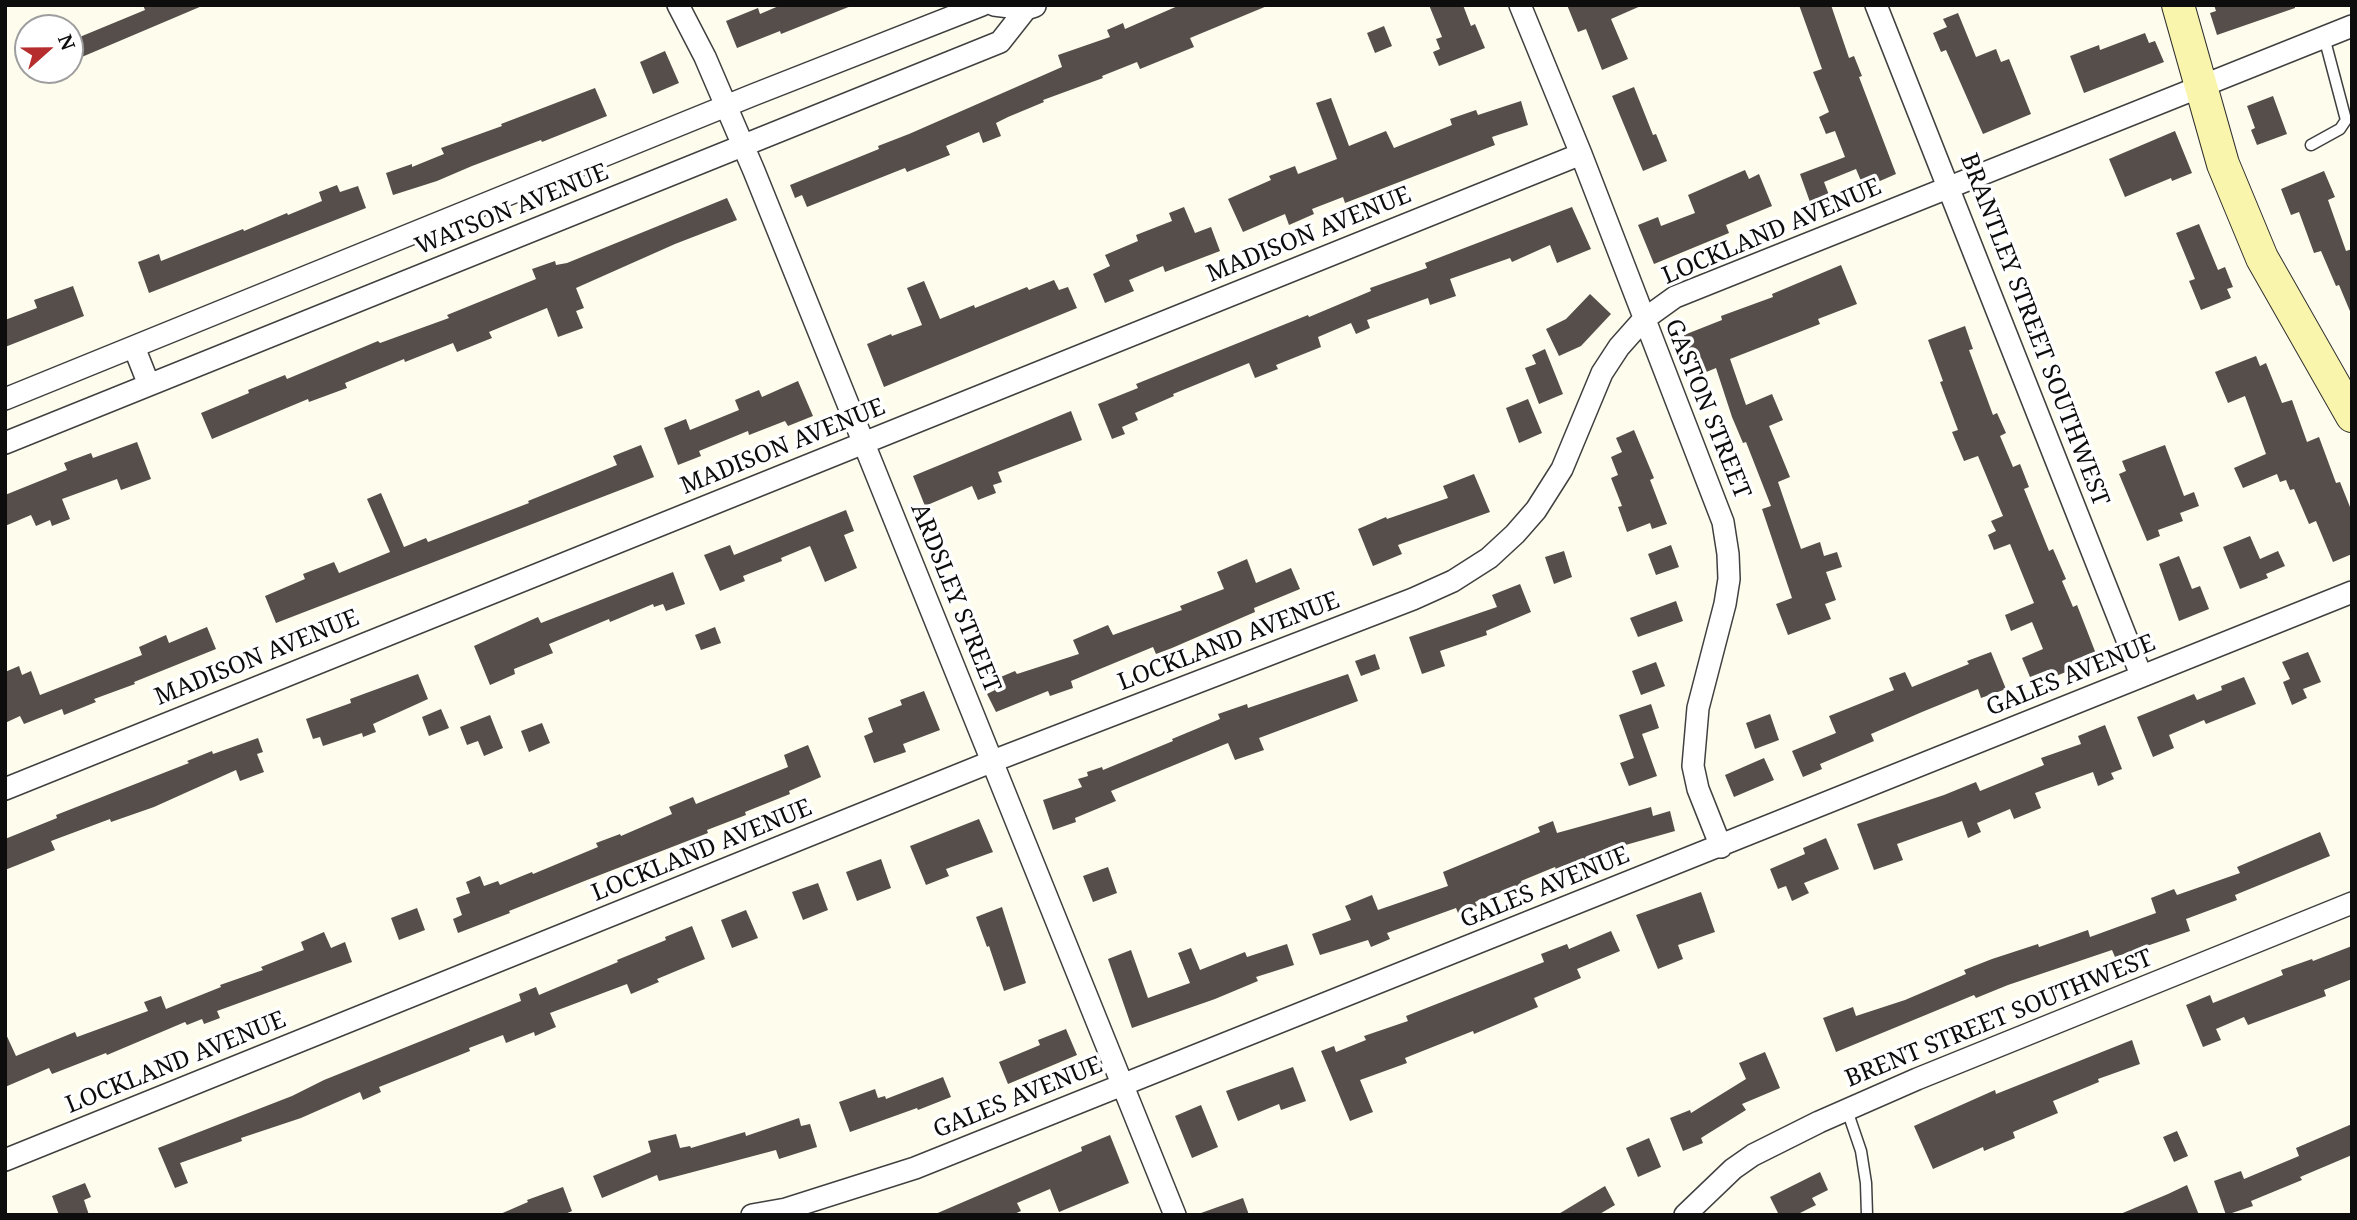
<!DOCTYPE html>
<style>
body{margin:0}
#map{position:relative;width:2357px;height:1220px;overflow:hidden;background:#fefced;font-family:"Noto Serif",serif}
canvas{display:block}
.frame{position:absolute;inset:0;border:7px solid #0d0d0d;pointer-events:none}
.north{position:absolute;left:14px;top:14px;width:70px;height:70px;box-sizing:border-box;background:#fff;border:2px solid #9e9e9e;border-radius:50%;rotate:69deg;font-size:19px;font-weight:700;line-height:28px;text-align:center;color:#0d0d0d}
.north::after{content:'';display:block;margin:auto;width:24px;height:32px;background:#b52d2d;clip-path:polygon(50% 0,100% 100%,50% 72%,0 100%)}
</style>
<div id="map">
<canvas width="2357" height="1220"></canvas>
<div class="frame"></div>
<div class="north">N</div>
</div>
<script>
const context = document.querySelector('canvas').getContext('2d');
context.lineJoin = 'round';
function fillPath(path, color) {
  context.fillStyle = color;
  context.fill(path, 'evenodd');
}
function poly(rows) {
  const path = new Path2D();
  for (const r of rows) {
    path.moveTo(r[0], r[1]);
    for (let i = 2; i < r.length; i += 2) path.lineTo(r[i], r[i + 1]);
  }
  return path;
}
function stroke(path, color, width, dash) {
  context.strokeStyle = color;
  context.lineWidth = width;
  context.lineCap = dash ? 'butt' : 'round';
  context.setLineDash(dash || []);
  context.stroke(path);
}
function label(font, color, halo, rows, align = 'center') {
  context.font = font + ' "Noto Serif",serif';
  context.lineWidth = 7;
  context.setLineDash([]);
  context.textBaseline = 'middle';
  context.strokeStyle = halo;
  context.fillStyle = color;
  for (const [text, x, y, turn = 0] of rows) {
    context.save();
    context.translate(x, y);
    context.rotate((+turn || 0) * Math.PI / 180);
    context.textAlign = isNaN(turn) ? turn : align;
    if (halo) context.strokeText(text, 0, 0);
    context.fillText(text, 0, 0);
    context.restore();
  }
}
const building = poly([
 [143,5,202,6,70,62,70,41,145,10],
 [781,5,851,5,851,6,781,34,780,31,737,48,726,21,758,8,760,14],
 [1180,5,1267,6,1190,38,1194,47,1140,69,1137,62,1102,76,1103,78,1043,100,1044,102,1008,117,996,123,1001,136,983,143,979,132,946,146,950,155,907,172,905,168,807,207,802,195,795,198,790,185,879,149,878,146,909,134,1062,67,1058,55,1110,37,1107,30,1123,23,1125,29],
 [1429,5,1463,5,1471,26,1475,24,1485,48,1439,66,1433,52,1440,49,1436,39,1442,37],
 [1567,5,1643,5,1611,19,1628,59,1602,70,1586,29,1578,32],
 [1799,5,1831,5,1849,58,1854,56,1862,76,1859,77,1896,174,1864,188,1856,169,1824,182,1829,195,1810,202,1800,174,1845,157,1835,131,1826,134,1819,117,1829,112,1813,72,1822,69],
 [2214,5,2295,5,2295,8,2217,35,2210,13,2216,11],
 [1958,13,1976,57,1996,49,2001,62,2009,59,2031,114,1983,134,1946,50,1941,52,1933,33,1947,27,1943,19],
 [1384,26,1392,46,1375,53,1367,33],
 [2145,33,2149,43,2155,41,2164,62,2084,93,2070,56,2099,45,2100,50],
 [665,51,679,83,653,94,640,62],
 [1634,87,1653,135,1656,134,1667,161,1643,171,1612,96],
 [595,88,607,116,542,142,541,140,472,166,437,181,393,195,386,173,412,164,412,167,444,154,441,148,502,126,501,124],
 [2273,96,2287,134,2257,145,2251,130,2255,128,2247,106],
 [1331,98,1349,146,1386,131,1394,148,1452,125,1450,119,1476,110,1478,115,1521,101,1528,125,1492,137,1495,145,1345,203,1343,197,1312,209,1314,214,1289,225,1285,214,1243,232,1228,199,1271,180,1269,176,1295,166,1298,174,1337,159,1316,103],
 [2175,131,2192,173,2172,181,2171,178,2125,197,2109,159],
 [1745,170,1749,179,1759,174,1772,206,1726,225,1729,233,1654,264,1638,225,1658,217,1661,226,1695,213,1688,195],
 [2324,171,2335,197,2328,200,2346,251,2352,249,2352,316,2339,285,2336,286,2321,251,2314,253,2299,212,2291,215,2281,189],
 [337,185,340,192,358,186,366,208,149,293,138,262,159,254,161,261,243,229,244,231,287,213,288,215,322,201,319,192],
 [727,198,737,220,675,244,576,288,584,308,576,311,583,328,558,337,547,308,489,332,492,338,457,352,453,343,405,362,404,359,345,383,347,388,309,402,308,399,212,439,201,413,249,393,248,390,285,375,287,379,378,341,380,343,449,318,447,315,536,279,532,269,555,261,556,265,567,263],
 [1184,207,1195,233,1211,227,1220,251,1165,272,1163,266,1129,280,1134,291,1105,303,1093,274,1110,266,1105,255,1138,241,1136,235,1172,221,1169,213],
 [1572,207,1591,249,1557,263,1550,245,1512,262,1510,258,1450,279,1456,296,1430,305,1428,298,1367,320,1370,328,1356,334,1351,323,1318,337,1321,347,1276,365,1278,369,1255,378,1249,363,1173,394,1174,396,1135,413,1138,420,1122,427,1125,434,1112,439,1098,404,1138,388,1136,384,1308,315,1309,317,1371,291,1370,288,1427,268,1425,263],
 [2199,224,2218,270,2225,267,2233,287,2227,289,2231,298,2201,310,2189,281,2195,279,2176,233],
 [1841,265,1857,304,1818,319,1820,324,1730,359,1746,405,1772,394,1783,420,1769,426,1790,477,1778,482,1801,549,1820,542,1824,556,1837,552,1842,567,1826,572,1836,600,1825,604,1831,619,1788,635,1776,604,1792,598,1762,509,1771,506,1746,442,1743,443,1732,417,1716,368,1699,375,1684,335,1722,320,1721,316,1773,297,1772,294],
 [1054,280,1059,290,1068,287,1077,308,884,387,867,344,891,334,892,336,922,325,907,288,924,281,940,319,974,305,975,308,1027,287,1029,290],
 [73,286,84,316,5,347,5,320,37,308,34,300],
 [1590,294,1611,314,1581,346,1559,356,1546,329,1566,319],
 [1965,326,1973,349,1969,350,1993,415,1997,413,2006,433,2000,436,2013,467,2020,464,2029,487,2024,489,2049,551,2053,549,2066,579,2062,581,2073,607,2077,605,2098,659,2051,678,2048,670,2030,677,2022,658,2043,649,2032,622,2011,631,2005,615,2034,603,2010,544,1994,550,1988,535,1996,531,1991,521,2003,516,1978,456,1964,461,1952,432,1958,430,1940,382,1943,381,1928,340],
 [1545,349,1563,394,1539,404,1525,368,1536,364,1532,355],
 [2256,356,2260,366,2266,363,2282,403,2292,400,2307,442,2319,437,2336,483,2340,482,2352,512,2352,554,2333,562,2316,521,2309,524,2294,489,2290,490,2286,480,2280,482,2277,474,2243,488,2234,468,2266,454,2245,396,2228,403,2215,372],
 [798,381,813,416,788,426,785,421,749,435,748,431,699,451,701,456,678,465,664,428,686,419,690,430,739,410,735,400,759,390,762,397],
 [1528,399,1542,433,1519,443,1506,408],
 [1071,411,1082,440,998,472,1002,482,993,485,996,493,978,500,972,486,925,506,913,476],
 [1634,430,1654,478,1650,480,1667,524,1652,529,1650,523,1627,532,1618,507,1622,506,1611,478,1618,475,1611,457,1622,452,1616,438],
 [137,442,151,479,121,490,117,479,62,499,70,519,52,526,50,520,36,526,31,515,5,526,5,495,67,470,64,463,91,453,93,458],
 [641,445,654,477,276,623,265,596,305,579,303,574,334,562,339,573,390,552,367,499,381,493,404,547,426,538,428,542,529,503,528,501,617,465,613,456],
 [2165,445,2184,496,2194,492,2199,506,2180,513,2183,521,2158,530,2160,536,2147,541,2119,474,2126,471,2122,461],
 [1474,474,1490,512,1398,545,1402,554,1373,566,1358,529,1386,517,1387,519,1448,498,1443,486],
 [846,510,854,531,844,535,857,568,825,582,810,546,781,558,782,561,743,576,745,581,720,591,704,555,730,545,734,555],
 [2250,536,2260,559,2278,551,2285,566,2266,574,2268,578,2240,589,2223,547],
 [1671,545,1679,567,1656,575,1648,554],
 [1564,551,1572,577,1554,584,1545,557],
 [2179,556,2192,589,2200,586,2209,609,2179,621,2159,564],
 [1247,559,1256,583,1291,568,1300,589,1254,608,1255,612,1172,648,1156,654,1153,647,1071,681,1073,688,1050,696,1048,691,996,712,987,694,995,690,991,681,1015,671,1017,674,1079,654,1073,640,1108,625,1113,635,1182,610,1180,606,1224,589,1217,572],
 [673,572,685,604,666,611,663,604,654,607,653,604,610,622,609,619,549,644,553,653,514,669,515,674,490,685,474,646,538,617,541,623],
 [1520,584,1531,612,1486,631,1487,635,1440,651,1445,666,1422,674,1409,637,1497,607,1492,595],
 [1676,601,1683,621,1638,637,1630,618],
 [207,627,216,649,134,682,135,684,94,699,96,702,64,715,62,709,24,724,20,716,5,723,5,672,19,666,22,675,31,671,40,695,142,655,139,647,166,635,169,643],
 [715,627,721,643,701,650,695,635],
 [1991,652,2006,689,1981,698,1978,689,1922,712,1871,734,1874,741,1820,764,1822,769,1803,777,1792,751,1836,733,1829,716,1894,690,1889,678,1905,672,1912,687,1969,664,1967,661],
 [2308,652,2321,682,2303,689,2307,698,2292,705,2283,682,2290,679,2282,662],
 [1375,654,1380,669,1361,676,1355,661],
 [1656,662,1665,686,1641,695,1632,671],
 [418,674,428,699,373,724,376,732,363,737,362,733,323,746,320,737,313,739,306,719,351,703,350,699],
 [1348,674,1358,701,1259,738,1264,750,1235,760,1228,743,1111,791,1116,801,1075,818,1076,822,1053,830,1043,800,1082,787,1078,779,1088,776,1087,772,1102,767,1103,770,1173,741,1172,739,1220,719,1218,714,1247,704,1248,708],
 [2244,677,2256,704,2206,724,2204,720,2169,735,2174,748,2153,757,2137,717,2194,694,2197,700,2222,690,2221,686],
 [924,691,940,730,903,744,906,752,874,763,864,736,873,732,868,718,902,705,900,700],
 [1651,704,1659,728,1642,734,1657,776,1629,786,1620,763,1634,758,1619,715],
 [441,709,449,728,429,736,422,717],
 [1770,714,1779,740,1755,749,1746,723],
 [490,715,503,748,484,756,478,741,467,745,460,727],
 [542,723,550,743,529,752,521,731],
 [2105,725,2122,769,2111,773,2114,779,2098,786,2093,772,2035,793,2041,808,2014,819,2010,809,1977,823,1981,832,1968,838,1962,821,1897,844,1903,860,1874,870,1857,824,1944,795,1976,782,1980,791,2044,765,2041,758,2081,744,2078,736],
 [258,738,263,752,257,754,264,772,240,781,236,770,154,807,111,822,110,819,51,841,55,850,5,870,5,839,57,818,56,815,189,763,187,761,212,751,213,754],
 [808,745,821,777,789,791,790,794,745,812,746,815,707,830,708,833,587,880,509,911,510,913,458,933,453,919,462,915,456,898,470,893,466,882,480,876,484,886,498,881,500,885,532,872,533,874,598,847,596,843,620,834,621,836,672,814,669,807,693,797,696,804,788,767,784,755],
 [1764,758,1774,780,1734,797,1725,775],
 [1651,807,1653,816,1670,811,1675,831,1622,846,1557,872,1555,867,1521,881,1524,888,1510,894,1508,889,1475,902,1477,906,1458,913,1456,908,1387,933,1390,939,1371,947,1368,940,1320,955,1312,934,1351,920,1345,906,1372,895,1378,910,1448,886,1443,872,1540,832,1538,827,1553,821,1557,833],
 [979,819,993,852,946,869,949,876,926,885,910,846],
 [2320,832,2330,856,2235,895,2237,900,2186,919,2190,931,2115,957,2112,950,2008,985,1976,998,1974,995,1836,1052,1823,1018,1853,1007,1856,1016,1905,1000,1966,974,1964,970,1992,959,2038,944,2039,947,2088,930,2090,937,2156,913,2151,898,2174,889,2177,895,2240,873,2237,867],
 [1826,838,1839,869,1804,883,1809,893,1792,901,1786,886,1778,889,1770,869,1805,854,1803,848],
 [881,859,891,888,857,901,846,872],
 [1108,867,1117,893,1093,902,1083,876],
 [818,883,828,910,803,920,792,892],
 [1701,892,1715,932,1678,945,1683,959,1658,969,1636,915],
 [1002,907,1026,983,1004,991,989,946,987,947,976,917],
 [417,908,425,930,399,940,391,918],
 [746,910,758,938,732,948,721,920],
 [692,926,705,959,657,979,659,982,631,994,627,984,550,1013,556,1027,535,1036,534,1032,506,1043,503,1035,469,1048,470,1051,379,1087,381,1092,363,1100,360,1092,301,1118,241,1138,242,1141,180,1163,188,1183,175,1188,158,1148,292,1096,324,1080,521,1001,519,994,536,987,539,995,570,982,618,962,617,960,666,940,665,937],
 [1611,931,1620,951,1577,969,1581,978,1534,998,1538,1007,1474,1034,1473,1031,1405,1058,1407,1063,1360,1080,1373,1112,1350,1121,1321,1051,1334,1046,1336,1052,1366,1040,1364,1036,1408,1021,1406,1016,1544,962,1541,954,1567,944,1569,949],
 [324,932,331,948,345,942,352,962,217,1011,220,1018,204,1024,202,1019,187,1025,185,1022,107,1055,106,1053,52,1074,49,1068,5,1087,5,1032,16,1056,75,1032,77,1037,148,1011,144,1002,161,996,166,1009,221,987,220,985,263,970,261,967,304,950,301,942],
 [1287,944,1294,965,1256,977,1258,981,1215,999,1132,1028,1108,959,1131,950,1148,998,1190,983,1178,953,1191,948,1200,970,1245,952,1247,957],
 [2352,946,2352,979,2324,990,2326,996,2248,1025,2244,1017,2216,1029,2221,1040,2203,1047,2186,1005,2210,995,2213,1003,2283,975,2281,970,2312,959,2313,961],
 [1066,1029,1077,1055,1008,1084,999,1062,1040,1045,1038,1040],
 [2132,1040,2140,1064,2098,1079,2099,1082,2053,1101,2058,1113,2013,1132,2015,1138,1984,1151,1983,1147,1933,1169,1914,1126,1995,1090,1996,1094],
 [1765,1052,1780,1088,1742,1104,1746,1110,1701,1138,1703,1143,1683,1151,1670,1118,1690,1110,1691,1113,1746,1079,1739,1063],
 [1293,1067,1306,1101,1281,1110,1279,1104,1238,1121,1226,1091],
 [943,1077,951,1097,918,1110,917,1108,850,1132,839,1102,875,1089,878,1098,885,1096,886,1099],
 [1201,1105,1218,1147,1192,1158,1175,1116],
 [799,1118,801,1126,810,1124,817,1147,779,1159,776,1150,659,1181,657,1175,602,1198,593,1176,651,1152,648,1141,676,1134,680,1148,690,1146,691,1148,745,1132,746,1136],
 [2352,1124,2352,1155,2300,1177,2302,1180,2251,1201,2253,1206,2226,1215,2214,1181,2241,1171,2244,1179,2299,1156,2296,1148],
 [2177,1131,2188,1156,2174,1162,2163,1137],
 [1110,1135,1129,1183,1059,1212,1050,1189,1017,1203,1021,1211,1012,1215,933,1215,1082,1151,1081,1147],
 [1649,1138,1661,1167,1638,1177,1626,1148],
 [1820,1172,1828,1190,1812,1198,1816,1205,1796,1215,1779,1215,1770,1197],
 [85,1183,91,1197,84,1200,89,1215,59,1215,52,1196],
 [2187,1185,2199,1215,2118,1215,2168,1194],
 [1605,1186,1615,1205,1598,1215,1557,1215],
 [563,1187,572,1211,563,1215,498,1215,528,1202,527,1200],
 [1243,1198,1249,1215,1201,1215,1201,1213]
]);
const lane = poly([
 [2311,145,2340,129,2346,120,2324,37],
 [1847,1110,1861,1151,1866,1183,1867,1215]
]);
const street = poly([
 [678,5,705,57,754,171,1175,1215],
 [994,5,1026,9,1035,6],
 [1520,5,1581,154,1723,522,1728,554,1729,579,1725,604,1698,708,1693,766,1698,789,1721,847],
 [1876,5,2141,675],
 [134,347,149,385],
 [5,399,753,95,982,5],
 [5,443,1000,42,1026,9],
 [5,789,1581,154],
 [5,1160,993,761,1413,599,1453,581,1489,558,1515,534,1536,510,1562,469,1602,373,1619,347,1643,320,1675,297,2352,26],
 [752,1215,786,1209,915,1168,2352,592],
 [1685,1215,1733,1169,1753,1155,1819,1122,1917,1079,2352,903]
]);
const secondary = poly([
 [2178,5,2223,164,2262,258,2352,416]
]);
const streetNames = [
 ["WATSON AVENUE",512,210,-22],
 ["LOCKLAND AVENUE",1772,232,-23],
 ["MADISON AVENUE",1309,235,-22],
 ["BRANTLEY STREET SOUTHWEST",2034,330,69],
 ["GASTON STREET",1707,409,68],
 ["MADISON AVENUE",783,447,-22],
 ["ARDSLEY STREET",955,598,68],
 ["LOCKLAND AVENUE",1229,642,-21],
 ["MADISON AVENUE",257,658,-22],
 ["GALES AVENUE",2071,676,-22],
 ["LOCKLAND AVENUE",702,851,-22],
 ["GALES AVENUE",1545,888,-22],
 ["BRENT STREET SOUTHWEST",1999,1019,-22],
 ["LOCKLAND AVENUE",176,1063,-22],
 ["GALES AVENUE",1018,1098,-22]
];
fillPath(building, '#554e4a');
stroke(lane, '#404040', 13);
stroke(street, '#404040', 24);
stroke(secondary, '#2f2f2f', 34);
stroke(lane, '#fff', 10);
stroke(street, '#fff', 21);
stroke(secondary, '#faf5ac', 32);
label('24px', '#0d0d0d', '#fff', streetNames);
</script>
